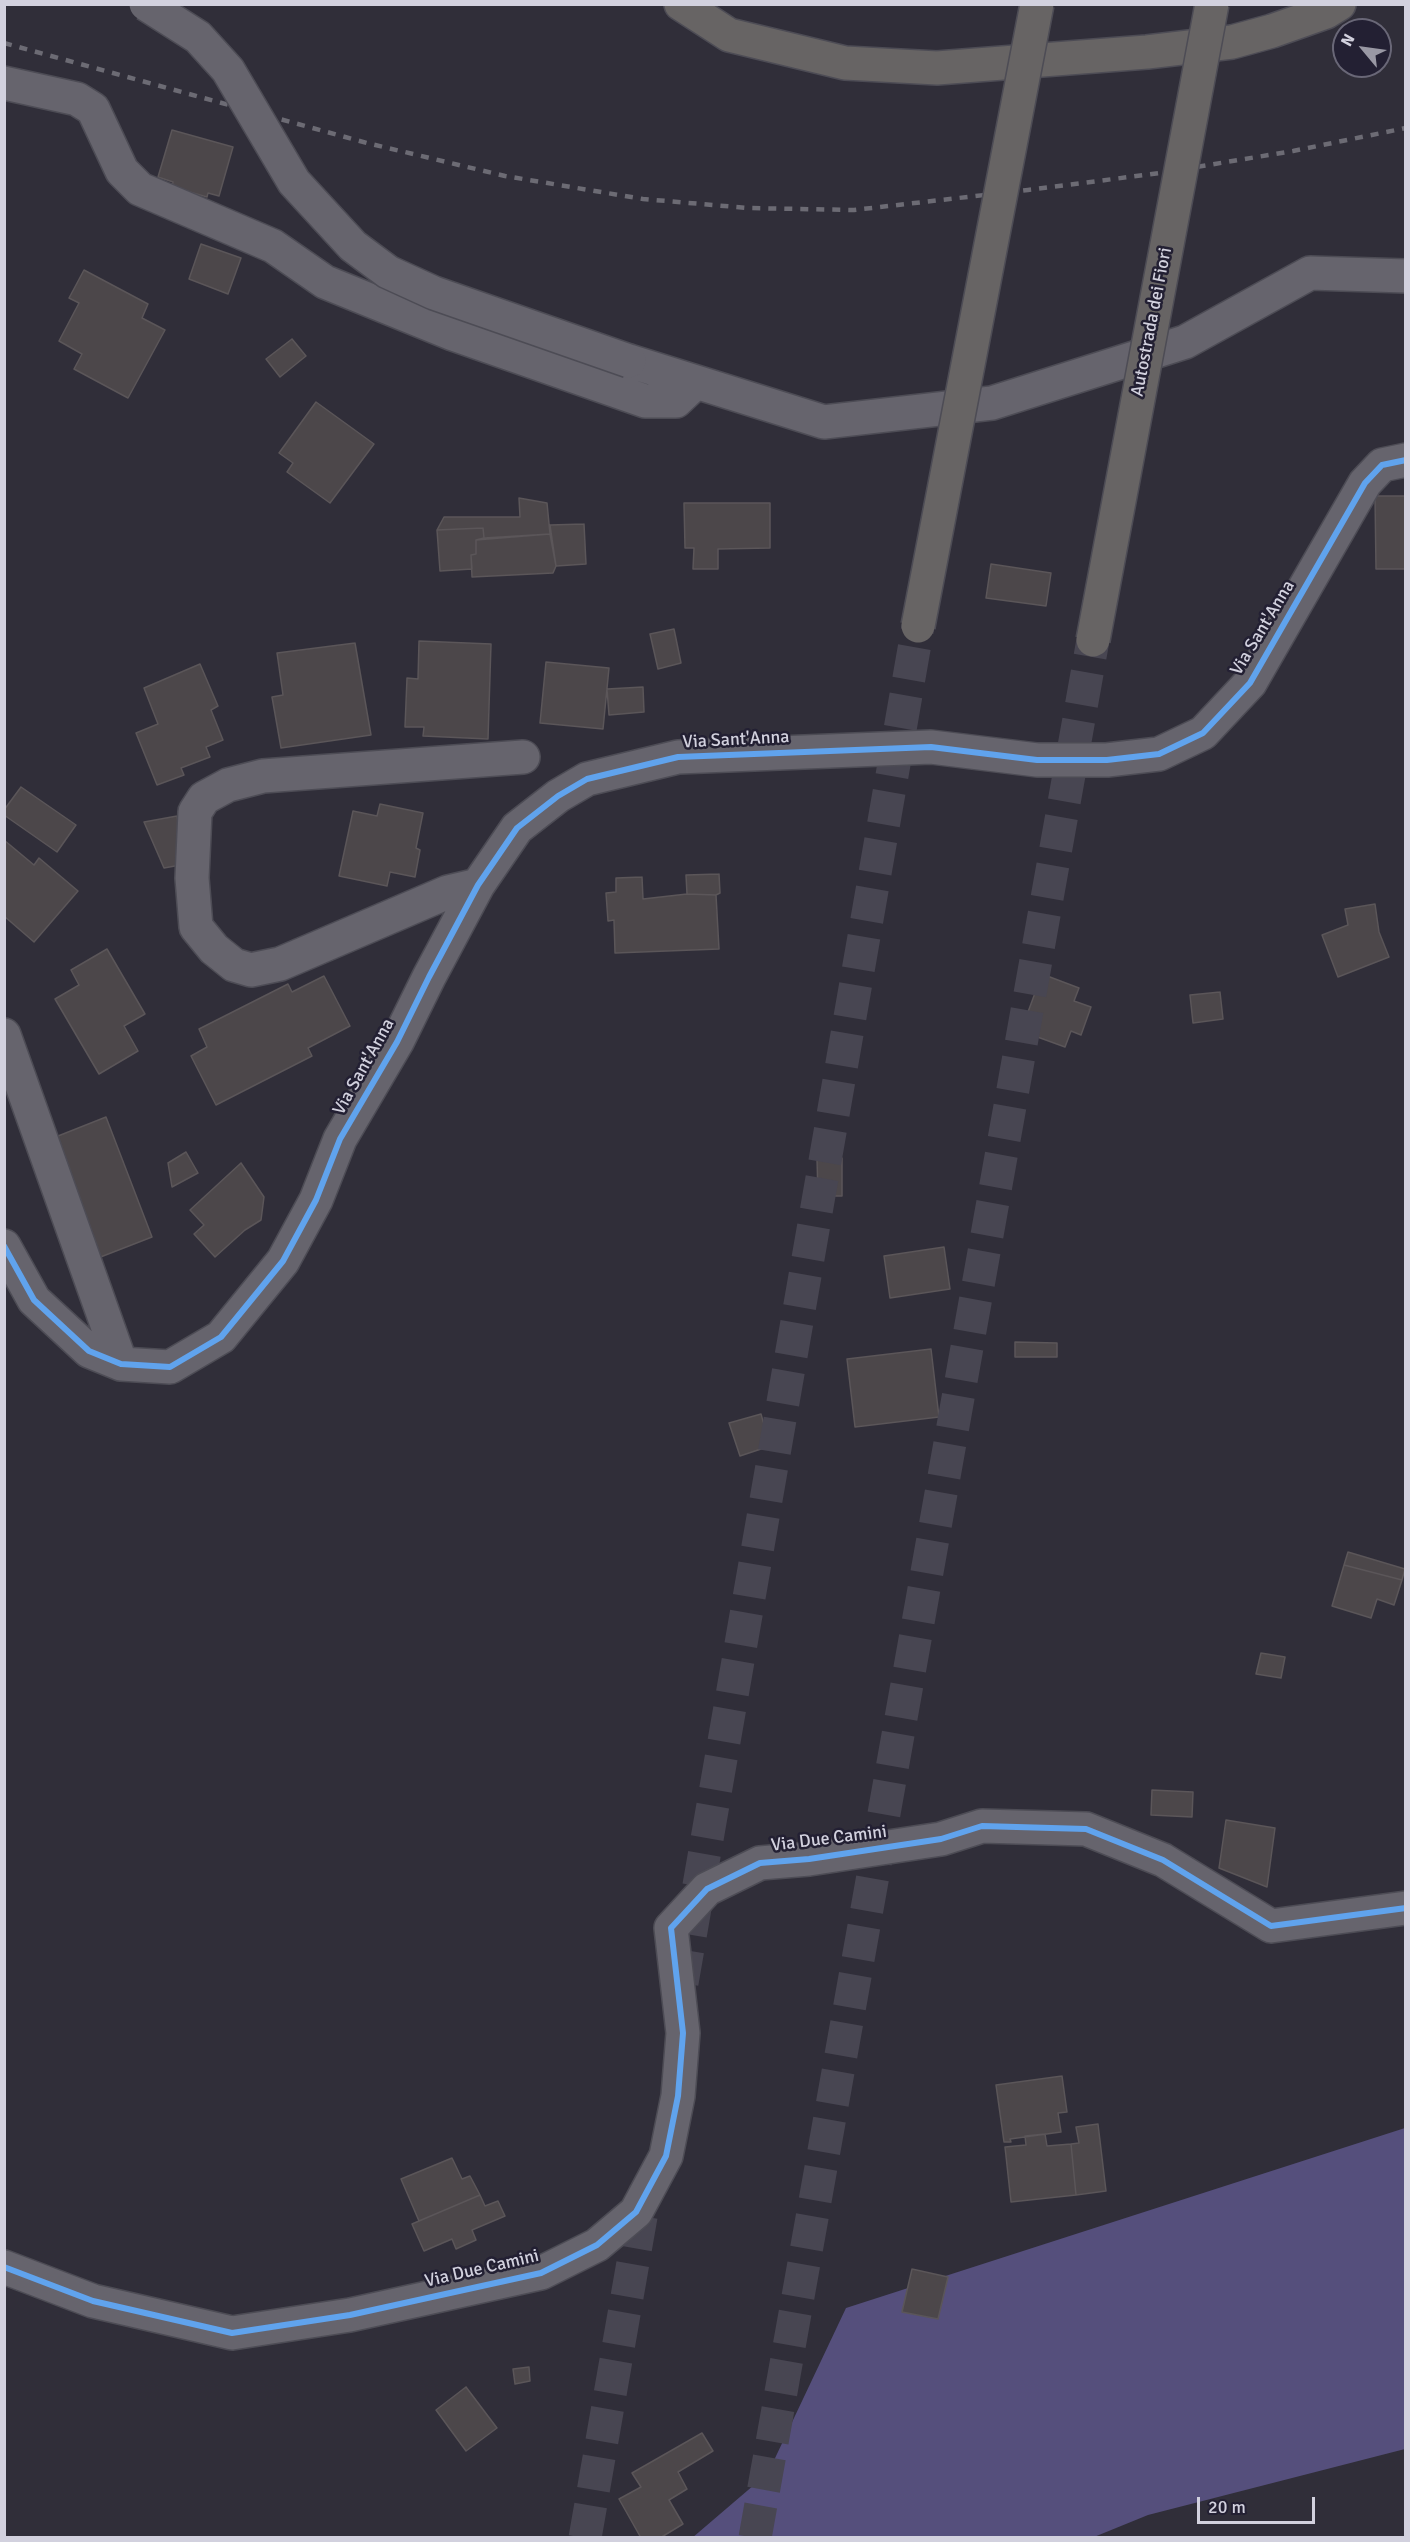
<!DOCTYPE html>
<style>
body{margin:0}
#map{position:relative;width:1410px;height:2542px;overflow:hidden;background:#302e39;font-family:Signika,sans-serif}
canvas{display:block}
.frame{position:absolute;inset:0;border:6px solid #d2d1de;pointer-events:none}
.north{position:absolute;left:1332px;top:18px;width:60px;height:60px;box-sizing:border-box;background:#232033;border:2px solid #696777;border-radius:50%;rotate:299deg;font-size:16px;font-weight:700;line-height:24px;text-align:center;color:#d2d1de}
.north::after{content:'';display:block;margin:auto;width:21px;height:27px;background:#9998a4;clip-path:polygon(50% 0,100% 100%,50% 72%,0 100%)}
.scale{position:absolute;left:1197px;top:2497px;width:118px;height:27px;box-sizing:border-box;border:3px solid #d2d1de;border-top:0;padding-left:8px;font-size:18px;line-height:21px;white-space:nowrap;color:#d2d1de;-webkit-text-stroke:4px #232033;paint-order:stroke}
</style>
<div id="map">
<canvas width="1410" height="2542"></canvas>
<div class="frame"></div>
<div class="north">N</div>
<div class="scale">20 m</div>
</div>
<script>
const context = document.querySelector('canvas').getContext('2d');
context.lineJoin = 'round';
function fillPath(path, color) {
  context.fillStyle = color;
  context.fill(path, 'evenodd');
}
function poly(rows) {
  const path = new Path2D();
  for (const r of rows) {
    path.moveTo(r[0], r[1]);
    for (let i = 2; i < r.length; i += 2) path.lineTo(r[i], r[i + 1]);
  }
  return path;
}
function stroke(path, color, width, dash) {
  context.strokeStyle = color;
  context.lineWidth = width;
  context.lineCap = dash ? 'butt' : 'round';
  context.setLineDash(dash || []);
  context.stroke(path);
}
function label(font, color, halo, rows, align = 'center') {
  context.font = font + ' Signika,sans-serif';
  context.lineWidth = 5;
  context.setLineDash([]);
  context.textBaseline = 'middle';
  context.strokeStyle = halo;
  context.fillStyle = color;
  for (const [text, x, y, turn = 0] of rows) {
    context.save();
    context.translate(x, y);
    context.rotate((+turn || 0) * Math.PI / 180);
    context.textAlign = isNaN(turn) ? turn : align;
    if (halo) context.strokeText(text, 0, 0);
    context.fillText(text, 0, 0);
    context.restore();
  }
}
const forest = poly([
 [1405,2128,1405,2449,1148,2515,1094,2537,692,2538,768,2473,846,2308]
]);
const building = poly([
 [172,130,233,147,219,196,208,193,207,197,172,187,173,182,158,177,172,130],
 [201,244,241,258,228,294,189,279,201,244],
 [84,270,148,304,142,318,165,330,128,398,74,369,82,354,59,341,79,303,69,298,84,270],
 [292,339,306,356,280,377,266,359,292,339],
 [316,402,374,444,330,503,287,472,293,463,279,453,316,402],
 [1375,496,1406,496,1406,569,1376,569,1375,496],
 [519,498,547,503,550,534,484,538,483,528,437,530,444,517,520,517,519,498],
 [684,503,770,503,770,548,718,549,718,569,693,569,694,548,685,548,684,503],
 [584,524,586,564,556,566,550,525,584,524],
 [483,528,484,538,476,540,476,554,471,555,472,569,440,571,437,530,483,528],
 [550,534,556,566,553,573,472,577,471,555,476,554,476,540,550,534],
 [991,564,1051,573,1046,606,986,598,991,564],
 [674,629,681,663,658,669,650,634,674,629],
 [419,641,491,644,488,739,423,736,424,727,405,727,407,678,418,679,419,641],
 [355,643,371,735,281,748,272,697,283,695,277,653,355,643],
 [546,662,609,668,603,729,540,723,546,662],
 [200,664,218,706,211,710,223,740,206,747,210,757,181,768,184,775,157,785,136,733,158,724,144,688,200,664],
 [643,687,644,712,609,715,607,689,643,687],
 [21,787,76,825,57,852,4,815,4,810,21,787],
 [380,804,423,813,416,848,420,850,415,877,390,872,387,886,339,876,353,811,377,816,380,804],
 [177,816,186,864,164,868,144,822,177,816],
 [4,840,34,865,39,858,78,891,34,942,4,916,4,840],
 [719,874,720,893,716,895,687,894,686,875,719,874],
 [642,877,643,899,687,894,716,895,719,949,615,953,614,920,608,921,606,893,616,892,616,878,642,877],
 [1375,904,1379,932,1389,957,1338,977,1322,935,1348,925,1345,909,1375,904],
 [107,949,145,1014,124,1026,138,1051,99,1074,55,999,79,985,71,970,107,949],
 [1042,974,1079,988,1074,1001,1091,1007,1081,1035,1071,1031,1065,1047,1021,1031,1042,974],
 [324,976,350,1026,308,1048,312,1056,216,1105,191,1056,207,1047,199,1029,288,984,292,992,324,976],
 [1220,992,1223,1019,1193,1023,1190,995,1220,992],
 [106,1117,152,1237,98,1258,53,1138,106,1117],
 [186,1152,198,1173,172,1187,168,1163,186,1152],
 [817,1158,842,1158,842,1196,818,1196,817,1158],
 [241,1163,264,1197,261,1220,245,1230,215,1257,194,1234,204,1225,190,1210,241,1163],
 [944,1247,950,1289,890,1298,884,1256,944,1247],
 [1015,1342,1057,1343,1057,1357,1015,1357,1015,1342],
 [931,1349,939,1417,855,1427,847,1359,931,1349],
 [761,1414,770,1446,740,1456,729,1423,761,1414],
 [1348,1552,1405,1569,1402,1580,1344,1565,1348,1552],
 [1344,1565,1402,1580,1394,1605,1377,1599,1371,1618,1332,1606,1344,1565],
 [1261,1653,1285,1657,1281,1678,1256,1674,1261,1653],
 [1152,1790,1193,1792,1192,1817,1151,1815,1152,1790],
 [1226,1820,1275,1828,1267,1887,1219,1868,1226,1820],
 [1062,2076,1067,2112,1058,2113,1061,2132,1010,2139,1011,2142,1004,2142,996,2085,1062,2076],
 [1098,2124,1106,2191,1076,2195,1071,2144,1079,2143,1076,2127,1098,2124],
 [1045,2134,1047,2146,1071,2144,1076,2195,1011,2202,1005,2147,1026,2145,1025,2136,1045,2134],
 [452,2158,462,2179,470,2176,480,2195,419,2221,401,2179,452,2158],
 [480,2195,485,2206,498,2201,505,2216,472,2230,476,2240,456,2249,452,2239,424,2251,412,2224,480,2195],
 [912,2269,948,2277,938,2319,902,2312,912,2269],
 [529,2367,530,2381,515,2384,513,2369,529,2367],
 [466,2387,497,2428,466,2451,436,2410,466,2387],
 [702,2433,713,2451,678,2472,687,2489,669,2500,683,2524,660,2538,641,2538,619,2499,641,2487,632,2473,702,2433]
]);
const highwayTunnel = poly([
 [682,1983,918,626],
 [585,2538,646,2188],
 [755,2538,1093,640]
]);
const street = poly([
 [4,83,77,99,93,109,122,171,140,189,273,246,325,282,453,334,645,401,676,401,695,383],
 [629,361,824,422,992,403,1185,342,1310,273,1406,276],
 [478,885,448,892,280,964,251,970,234,965,214,949,196,927,192,878,195,812,204,798,228,785,263,776,523,757],
 [4,1035,121,1364],
 [4,1246,34,1300,89,1351,121,1364,170,1367,221,1337,283,1261,316,1200,340,1139,397,1042,429,977,478,885,517,828,558,796,587,779,678,757,931,747,1037,760,1107,760,1159,754,1203,733,1250,683,1365,483,1382,465,1406,460],
 [4,2267,93,2301,232,2333,350,2315,541,2273,597,2245,636,2212,666,2156,678,2096,683,2033,671,1928,707,1889,760,1863,809,1859,941,1839,982,1826,1086,1829,1163,1860,1271,1926,1406,1908]
]);
const highway = poly([
 [681,4,729,35,845,63,937,68,1147,52,1232,42,1272,31,1326,12,1339,4]
]);
const rail = poly([
 [4,43,367,143,505,176,643,199,748,208,854,210,1028,190,1160,173,1293,151,1406,128]
]);
const streetBridge = poly([
 [146,4,198,37,228,70,294,182,353,246,388,272,434,293,629,361]
]);
const highwayBridge = poly([
 [918,626,1037,4],
 [1093,640,1212,4]
]);
const cycleway = poly([
 [4,1246,34,1300,89,1351,121,1364,170,1367,221,1337,283,1261,316,1200,340,1139,397,1042,429,977,478,885,517,828,558,796,587,779,678,757,931,747,1037,760,1107,760,1159,754,1203,733,1250,683,1365,483,1382,465,1406,460],
 [4,2267,93,2301,232,2333,350,2315,541,2273,597,2245,636,2212,666,2156,678,2096,683,2033,671,1928,707,1889,760,1863,809,1859,941,1839,982,1826,1086,1829,1163,1860,1271,1926,1406,1908]
]);
const streetNames = [
 ["Autostrada dei Fiori",1152,322,-79],
 ["Via Sant'Anna",1263,628,-59],
 ["Via Sant'Anna",736,740,-3],
 ["Via Sant'Anna",364,1067,-61],
 ["Via Due Camini",829,1839,-7],
 ["Via Due Camini",482,2269,-13]
];
fillPath(forest, '#554f7c');
fillPath(building, '#4c474a');
stroke(building, '#5b5659', 1.5);
stroke(highwayTunnel, '#484652', 33, [33, 16]);
stroke(street, '#4d4c55', 36);
stroke(highway, '#4d4c55', 36);
stroke(street, '#66646d', 33);
stroke(highway, '#676464', 33);
stroke(rail, '#6c6b74', 4.5, [8, 8]);
stroke(streetBridge, '#4d4c55', 36, []);
stroke(highwayBridge, '#4d4c55', 36, []);
stroke(streetBridge, '#66646d', 33);
stroke(highwayBridge, '#676464', 33);
stroke(cycleway, '#60a3ed', 6);
label('18px', '#d2d1de', '#232033', streetNames);
</script>
